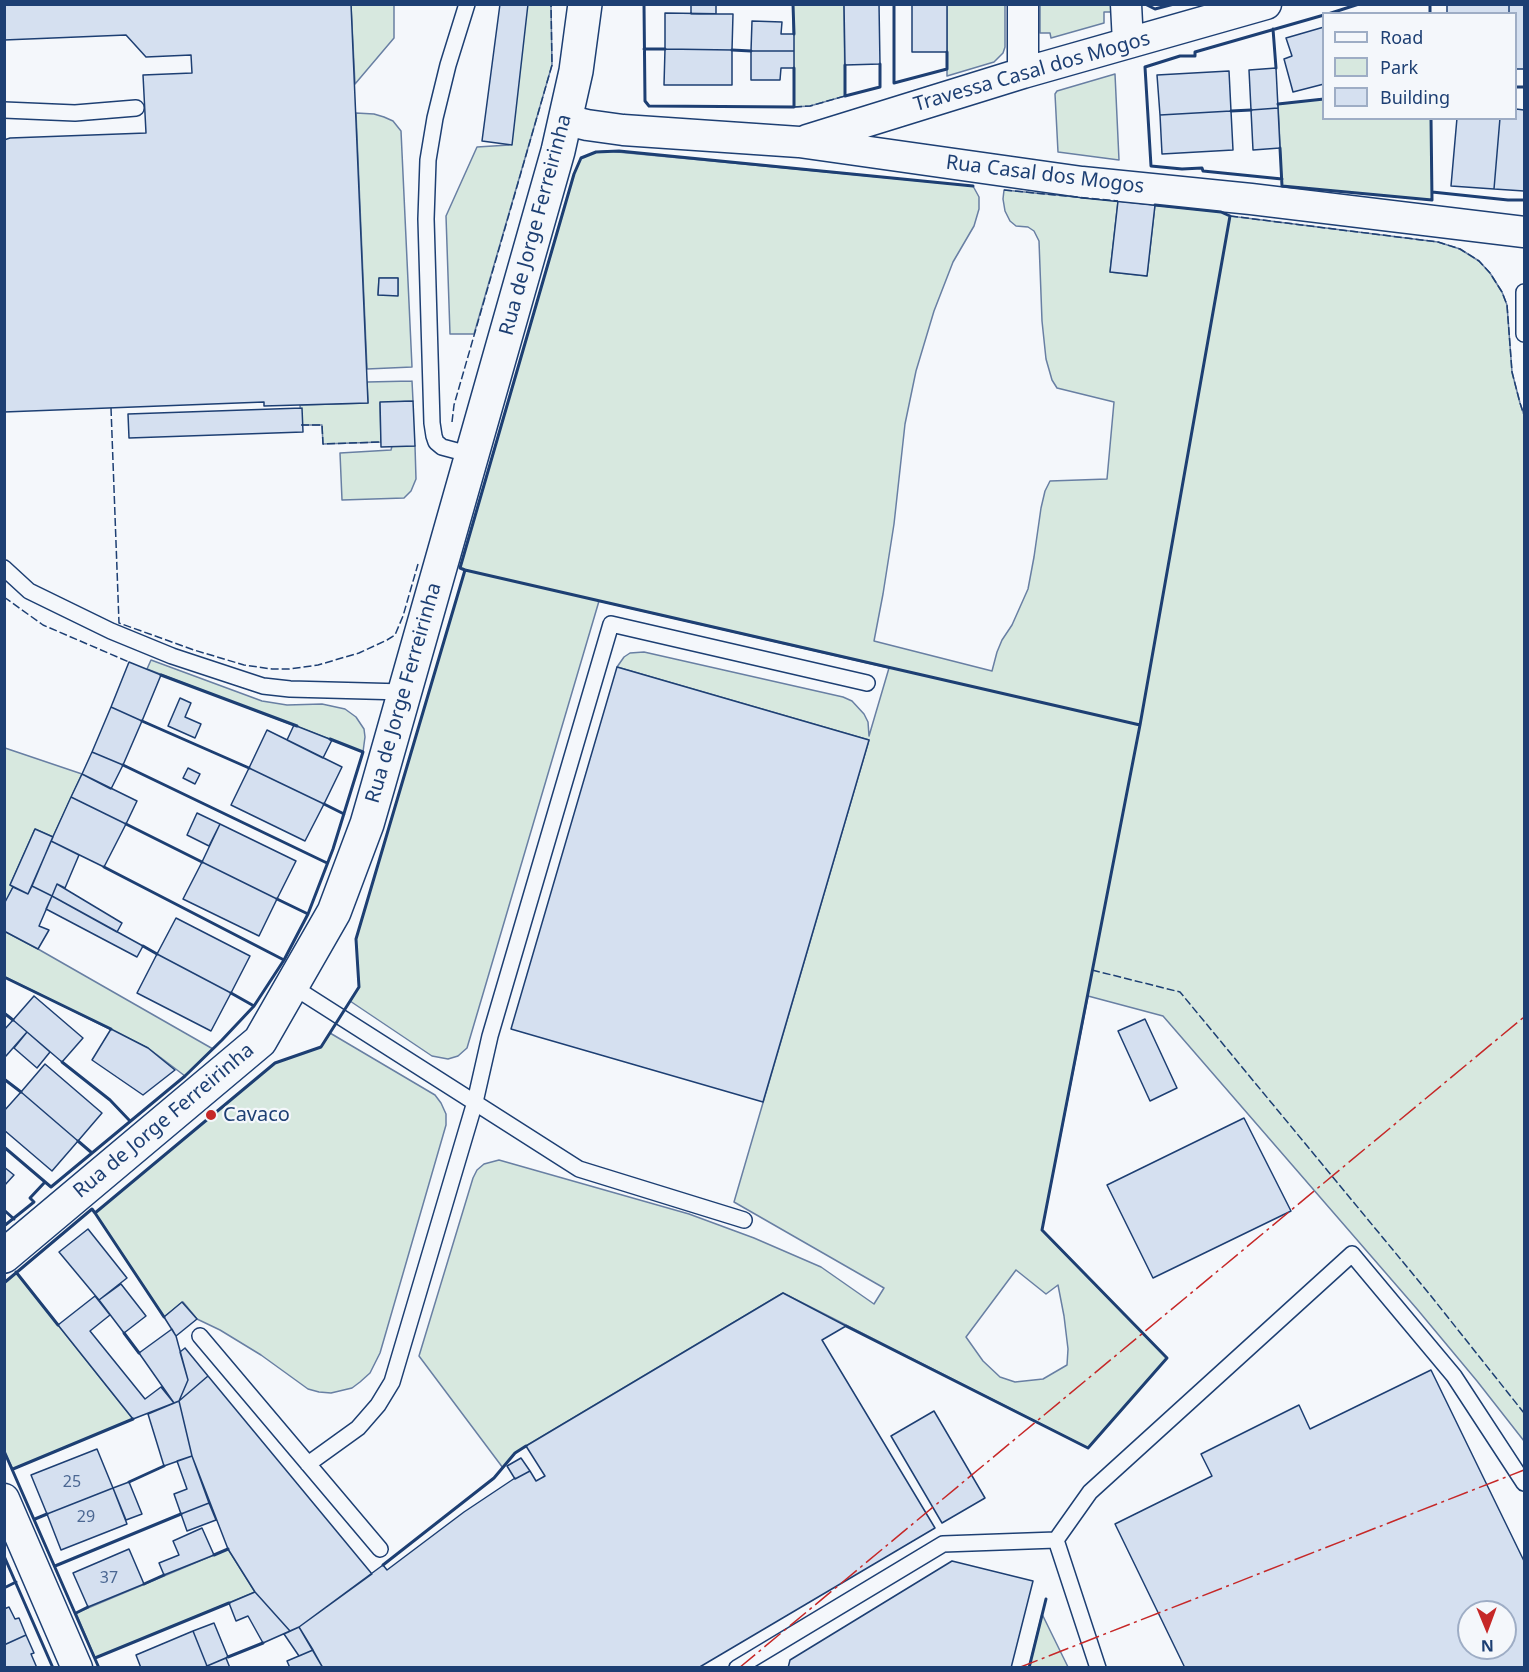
<!DOCTYPE html>
<style>
body{margin:0}
#map{position:relative;width:1529px;height:1672px;overflow:hidden;background:#f4f7fb;font-family:"Noto Sans",sans-serif}
canvas{display:block}
.frame{position:absolute;inset:0;border:6px solid #1d3f73;pointer-events:none}
.legend{position:absolute;left:1322px;top:12px;width:195px;height:108px;box-sizing:border-box;background:#f4f7fb;border:2px solid #9eadc5;margin:0;padding:8px 10px;list-style:none;font-size:18px;color:#1d3f73}
.legend li{display:flex;align-items:center;gap:12px;height:30px}
.legend b{width:30px;border:2px solid #9eadc5}
.north{position:absolute;left:1457px;top:1600px;width:60px;height:60px;box-sizing:border-box;background:#f4f7fb;border:2px solid #9eadc5;border-radius:50%;rotate:179deg;font-size:16px;font-weight:700;line-height:24px;text-align:center;color:#1d3f73}
.north::after{content:'';display:block;margin:auto;width:21px;height:27px;background:#c62828;clip-path:polygon(50% 0,100% 100%,50% 72%,0 100%)}
</style>
<div id="map">
<canvas width="1529" height="1672"></canvas>
<div class="frame"></div>
<ul class="legend">
<li><b style="height:8px;background:#f4f7fb"></b>Road</li>
<li><b style="height:16px;background:#d7e8df"></b>Park</li>
<li><b style="height:16px;background:#d5e0f0"></b>Building</li>
</ul>
<div class="north">N</div>
</div>
<script>
const context = document.querySelector('canvas').getContext('2d');
context.lineJoin = 'round';
function fillPath(path, color) {
  context.fillStyle = color;
  context.fill(path, 'evenodd');
}
function poly(rows) {
  const path = new Path2D();
  for (const r of rows) {
    path.moveTo(r[0], r[1]);
    for (let i = 2; i < r.length; i += 2) path.lineTo(r[i], r[i + 1]);
  }
  return path;
}
function stroke(path, color, width, dash) {
  context.strokeStyle = color;
  context.lineWidth = width;
  context.lineCap = dash ? 'butt' : 'round';
  context.setLineDash(dash || []);
  context.stroke(path);
}
function label(font, color, halo, rows, align = 'center') {
  context.font = font + ' "Noto Sans",sans-serif';
  context.lineWidth = 4.5;
  context.setLineDash([]);
  context.textBaseline = 'middle';
  context.strokeStyle = halo;
  context.fillStyle = color;
  for (const [text, x, y, turn = 0] of rows) {
    context.save();
    context.translate(x, y);
    context.rotate((+turn || 0) * Math.PI / 180);
    context.textAlign = isNaN(turn) ? turn : align;
    if (halo) context.strokeText(text, 0, 0);
    context.fillText(text, 0, 0);
    context.restore();
  }
}
const green = poly([
 [351,5,394,5,394,38,355,84,351,5],
 [526,5,551,5,552,65,474,334,450,334,446,216,477,147,509,145,526,5],
 [793,5,844,5,845,96,810,106,794,107,793,5],
 [947,5,1005,5,1005,47,1003,53,994,62,947,76,947,5],
 [1040,5,1111,5,1112,12,1104,12,1104,23,1051,38,1050,33,1040,33,1040,5],
 [1115,74,1119,160,1058,152,1055,94,1057,91,1115,74],
 [1323,99,1324,118,1431,119,1432,200,1282,186,1278,104,1323,99],
 [356,113,374,114,384,117,393,121,401,131,412,367,367,369,356,113],
 [379,278,398,278,398,295,378,295,379,278],
 [607,151,973,186,979,197,979,209,974,226,953,262,934,311,916,371,905,424,894,524,883,594,874,641,992,671,997,652,1002,640,1012,625,1028,589,1034,557,1041,508,1045,491,1050,481,1107,479,1114,402,1057,388,1052,380,1046,359,1042,321,1039,241,1034,231,1028,227,1016,226,1010,221,1005,211,1003,199,1004,190,1118,201,1110,272,1147,276,1155,205,1221,212,1230,216,1438,242,1460,249,1479,261,1490,273,1502,292,1507,305,1512,372,1520,403,1524,415,1524,1441,1477,1381,1417,1309,1163,1016,1088,996,1042,1230,1167,1358,1088,1448,783,1293,526,1446,515,1453,503,1468,419,1356,473,1178,477,1170,484,1164,499,1160,689,1214,754,1238,821,1267,874,1304,884,1288,734,1202,869,740,617,667,624,657,630,653,644,652,843,697,852,701,864,714,868,722,869,736,889,668,599,601,467,1048,458,1056,448,1059,432,1056,350,1001,359,987,356,939,465,570,460,568,574,174,581,158,596,152,607,151],
 [1016,1270,1046,1294,1058,1285,1064,1316,1068,1349,1067,1365,1043,1379,1015,1382,1000,1377,983,1361,966,1337,1016,1270],
 [412,381,413,401,380,403,381,442,323,444,322,425,301,425,300,405,368,403,367,382,412,381],
 [392,446,415,446,416,479,411,491,404,498,342,500,340,453,391,450,392,446],
 [151,660,262,701,287,705,322,704,345,709,356,717,364,729,365,737,363,752,147,669,151,660],
 [5,748,82,774,53,837,35,829,10,885,13,887,5,904,5,748],
 [4,931,38,949,213,1049,185,1076,148,1048,5,977,4,931],
 [330,1033,435,1095,441,1103,446,1114,446,1125,380,1353,370,1373,360,1382,352,1388,331,1393,319,1392,308,1389,261,1355,220,1330,197,1319,183,1302,164,1317,95,1213,275,1063,321,1047,330,1033],
 [16,1272,133,1419,13,1469,4,1451,4,1283,16,1272],
 [228,1549,255,1592,95,1658,76,1613,228,1549],
 [1042,1614,1068,1667,1029,1667,1042,1614]
]);
const building = poly([
 [4,4,351,4,368,403,264,406,264,402,4,412,4,140,10,138,146,133,143,75,192,73,191,55,146,57,126,35,4,40,4,4],
 [500,4,528,4,512,145,482,141,500,4],
 [691,4,716,4,716,14,691,14,691,4],
 [844,4,879,4,880,64,845,65,844,4],
 [912,4,947,4,947,52,912,52,912,4],
 [1447,4,1509,4,1509,14,1447,14,1447,4],
 [1509,4,1524,4,1524,69,1516,69,1516,14,1509,14,1509,4],
 [665,13,733,14,732,50,665,49,665,13],
 [752,21,782,22,781,34,794,34,794,51,751,51,752,21],
 [1324,27,1324,84,1293,92,1284,59,1292,56,1286,38,1324,27],
 [665,49,732,50,732,85,664,85,665,49],
 [751,51,794,51,794,68,781,68,780,80,751,80,751,51],
 [1276,68,1278,108,1251,110,1249,70,1276,68],
 [1229,71,1231,111,1160,115,1157,75,1229,71],
 [1278,108,1280,148,1253,150,1251,110,1278,108],
 [1516,109,1524,110,1524,191,1494,189,1500,118,1516,118,1516,109],
 [1231,111,1233,150,1162,154,1160,115,1231,111],
 [1457,118,1500,118,1494,189,1451,186,1457,118],
 [1118,201,1155,205,1147,276,1110,272,1118,201],
 [379,278,398,278,398,296,378,295,379,278],
 [413,401,415,446,381,447,380,402,413,401],
 [302,408,303,432,129,438,128,414,302,408],
 [129,662,161,675,142,721,111,707,129,662],
 [617,667,869,740,763,1102,511,1029,617,667],
 [180,698,191,703,185,717,201,724,195,738,168,726,180,698],
 [111,707,142,721,123,765,92,752,111,707],
 [294,725,332,740,323,758,287,740,294,725],
 [267,730,342,767,324,804,249,768,267,730],
 [92,752,123,765,111,789,82,774,92,752],
 [188,768,200,774,195,784,183,778,188,768],
 [249,768,324,804,305,841,231,805,249,768],
 [82,774,137,801,126,824,71,797,82,774],
 [71,797,126,824,104,867,51,841,71,797],
 [197,813,220,824,209,846,187,835,197,813],
 [220,824,296,861,277,899,202,862,220,824],
 [35,829,53,837,28,894,10,885,35,829],
 [51,841,79,855,65,888,57,884,52,896,32,886,51,841],
 [202,862,277,899,259,936,183,899,202,862],
 [57,884,122,923,117,932,52,896,57,884],
 [32,886,52,896,39,926,49,930,38,949,4,931,4,904,13,887,28,894,32,886],
 [52,896,143,946,137,957,46,909,52,896],
 [176,918,250,956,231,993,157,954,176,918],
 [157,954,231,993,211,1031,137,993,157,954],
 [34,996,83,1038,62,1062,13,1020,34,996],
 [1145,1019,1177,1088,1150,1101,1118,1031,1145,1019],
 [13,1020,27,1032,6,1056,4,1055,4,1030,13,1020],
 [111,1029,148,1048,175,1070,143,1095,92,1060,111,1029],
 [27,1032,50,1052,37,1068,14,1048,27,1032],
 [45,1064,102,1113,78,1141,21,1092,45,1064],
 [21,1092,78,1141,52,1171,4,1130,4,1111,21,1092],
 [1244,1118,1291,1211,1153,1278,1107,1185,1244,1118],
 [4,1167,14,1175,4,1186,4,1167],
 [88,1229,127,1278,99,1300,59,1252,88,1229],
 [121,1284,146,1316,124,1333,99,1300,121,1284],
 [783,1293,846,1326,822,1340,935,1528,698,1668,323,1668,299,1627,383,1565,387,1570,464,1512,515,1478,515,1479,530,1471,536,1481,545,1476,526,1446,783,1293],
 [95,1296,110,1315,90,1331,145,1399,161,1387,174,1403,133,1419,58,1325,95,1296],
 [182,1302,197,1319,176,1336,164,1317,182,1302],
 [172,1329,176,1336,188,1380,179,1401,174,1403,139,1353,172,1329],
 [185,1348,208,1376,179,1401,188,1380,180,1352,185,1348],
 [1431,1370,1524,1561,1524,1668,1185,1668,1115,1524,1212,1476,1201,1454,1299,1405,1310,1429,1431,1370],
 [1469,1612,1505,1612,1505,1648,1469,1648,1469,1612],
 [208,1376,372,1574,299,1627,290,1631,255,1592,228,1549,192,1456,179,1401,208,1376],
 [179,1401,192,1456,164,1466,148,1414,179,1401],
 [934,1411,985,1498,942,1523,891,1436,934,1411],
 [97,1449,113,1488,47,1514,31,1475,97,1449],
 [192,1456,209,1503,181,1514,174,1494,187,1489,177,1461,192,1456],
 [521,1458,530,1471,515,1479,507,1466,521,1458],
 [129,1482,142,1514,126,1520,113,1488,129,1482],
 [113,1488,127,1524,61,1550,47,1514,113,1488],
 [209,1503,216,1520,187,1531,181,1514,209,1503],
 [202,1528,214,1555,164,1575,159,1563,179,1555,173,1541,202,1528],
 [129,1549,144,1584,88,1607,73,1573,129,1549],
 [952,1561,1033,1581,1011,1668,788,1668,790,1660,952,1561],
 [255,1592,290,1631,263,1643,248,1616,236,1621,229,1603,255,1592],
 [9,1607,15,1619,19,1618,26,1635,4,1645,4,1609,9,1607],
 [214,1623,228,1657,207,1666,193,1631,214,1623],
 [299,1627,313,1650,299,1656,284,1634,299,1627],
 [193,1631,207,1666,203,1668,141,1668,136,1655,193,1631],
 [26,1635,34,1653,31,1654,37,1668,4,1668,4,1645,26,1635],
 [313,1650,323,1668,290,1668,287,1661,313,1650],
 [226,1658,230,1668,208,1668,207,1666,226,1658]
]);
const lane = poly([
 [467,4,448,65,435,118,428,160,426,219,432,423,434,436,436,442,442,447,472,455],
 [4,110,75,113,136,108],
 [1524,292,1524,334],
 [4,568,29,591,111,631,172,656,263,686,290,689,404,692],
 [292,986,579,1169,744,1220],
 [200,1336,380,1549],
 [308,1464,358,1428,378,1405,392,1382,475,1102,490,1036,611,624,867,683],
 [737,1668,943,1544,1056,1540],
 [1098,1668,1056,1540,1090,1492,1352,1254,1454,1376,1524,1483]
]);
const street = poly([
 [1023,4,1023,73],
 [1126,4,1128,43],
 [566,120,587,125,623,130,799,142,1082,182,1251,199,1524,232],
 [807,140,1023,73,1266,4],
 [4,1499,77,1668]
]);
const secondary = poly([
 [4,1256,260,1041,334,912,367,824,378,786,558,151,576,71,585,4]
]);
const fence = poly([
 [794,107,810,106,845,96],
 [1004,190,1118,201],
 [1230,216,1438,242,1460,249,1479,261,1490,273,1502,292,1507,305,1512,372,1520,403,1524,415],
 [111,408,119,623,194,650,244,665,272,669,289,669,318,665,359,653,387,640,395,635,403,616,418,564],
 [452,422,454,405,552,65,551,4],
 [301,425,322,425,323,444,381,442],
 [4,597,43,625,129,662],
 [1092,970,1180,992,1431,1296,1524,1413]
]);
const wall = poly([
 [644,4,645,101,649,106,794,107,794,68],
 [793,4,794,34],
 [894,4,894,83,947,69,947,52],
 [1145,4,1155,9,1174,4],
 [1328,14,1359,4],
 [1430,14,1430,4],
 [1273,29,1276,68],
 [644,49,665,49],
 [732,50,751,51],
 [845,65,845,96,880,87,880,64],
 [1516,87,1524,87],
 [1278,104,1324,99],
 [1231,111,1251,110],
 [1280,148,1282,186,1432,200,1431,118],
 [1282,179,1203,171,1202,168,1182,169,1151,166,1145,67,1180,56,1195,56,1195,52,1324,15],
 [1432,192,1508,200,1524,200],
 [465,570,1140,725,1230,216,1221,212,1155,205],
 [161,675,297,726],
 [142,721,249,768],
 [123,765,327,863],
 [324,804,344,814],
 [126,824,202,862],
 [104,867,284,960],
 [277,899,308,914],
 [143,946,157,954],
 [4,977,111,1029],
 [231,993,254,1006],
 [4,1013,13,1020],
 [62,1062,110,1100,130,1121],
 [4,1079,21,1092],
 [78,1141,92,1153],
 [4,1147,51,1187,185,1076,222,1040,254,1006,284,960,308,914,333,849,363,752,330,739],
 [4,1210,14,1219],
 [4,1226,34,1202,30,1198,45,1182],
 [16,1272,58,1325],
 [4,1283,92,1209,95,1213],
 [164,1317,95,1213,275,1063,321,1047,359,987,356,939,465,570,460,568,574,174,581,158,596,152,619,151,973,186],
 [846,1326,1088,1448,1167,1358,1042,1230,1140,725],
 [124,1333,139,1353],
 [4,1451,99,1668],
 [13,1469,133,1419],
 [129,1482,164,1466],
 [35,1519,47,1514],
 [214,1555,228,1549],
 [4,1556,53,1668],
 [383,1565,494,1478,515,1453,526,1446],
 [55,1566,181,1514],
 [144,1584,164,1575],
 [4,1588,16,1582],
 [76,1613,88,1607],
 [228,1657,263,1643],
 [95,1658,229,1603],
 [1029,1668,1046,1599]
]);
const power = poly([
 [739,1668,1524,1017],
 [1018,1668,1524,1470]
]);
const markers = [
 [211,1115,6,"#c62828"]
];
const numberNames = [
 ["25",72,1482],
 ["29",86,1517],
 ["37",109,1578]
];
const streetNames = [
 ["Travessa Casal dos Mogos",1032,72,-16],
 ["Rua Casal dos Mogos",1045,175,7],
 ["Rua de Jorge Ferreirinha",536,225,-75],
 ["Rua de Jorge Ferreirinha",404,693,-74],
 ["Rua de Jorge Ferreirinha",164,1121,-40]
];
const poiNames = [
 ["Cavaco",223,1115]
];
fillPath(green, '#d7e8df');
stroke(green, '#687fa3', 1.5);
fillPath(building, '#d5e0f0');
stroke(building, '#1d3f73', 1.5);
stroke(lane, '#1d3f73', 18);
stroke(street, '#1d3f73', 33);
stroke(secondary, '#1d3f73', 36);
stroke(lane, '#f4f7fb', 15);
stroke(street, '#f4f7fb', 30);
stroke(secondary, '#f4f7fb', 33);
stroke(fence, '#1d3f73', 1.5, [8, 3]);
stroke(wall, '#1d3f73', 3);
stroke(power, '#c62828', 1.5, [21, 4.5, 3, 4.5]);
for (const [x, y, r, color] of markers) {
  const dot = new Path2D();
  dot.arc(x, y, r, 0, 2 * Math.PI);
  context.fillStyle = color;
  context.fill(dot);
  stroke(dot, '#f4f7fb', 2);
}
label('16px', '#4b6792', null, numberNames);
label('20px', '#1d3f73', '#f4f7fb', streetNames);
label('20px', '#1d3f73', '#f4f7fb', poiNames, 'left');
</script>
